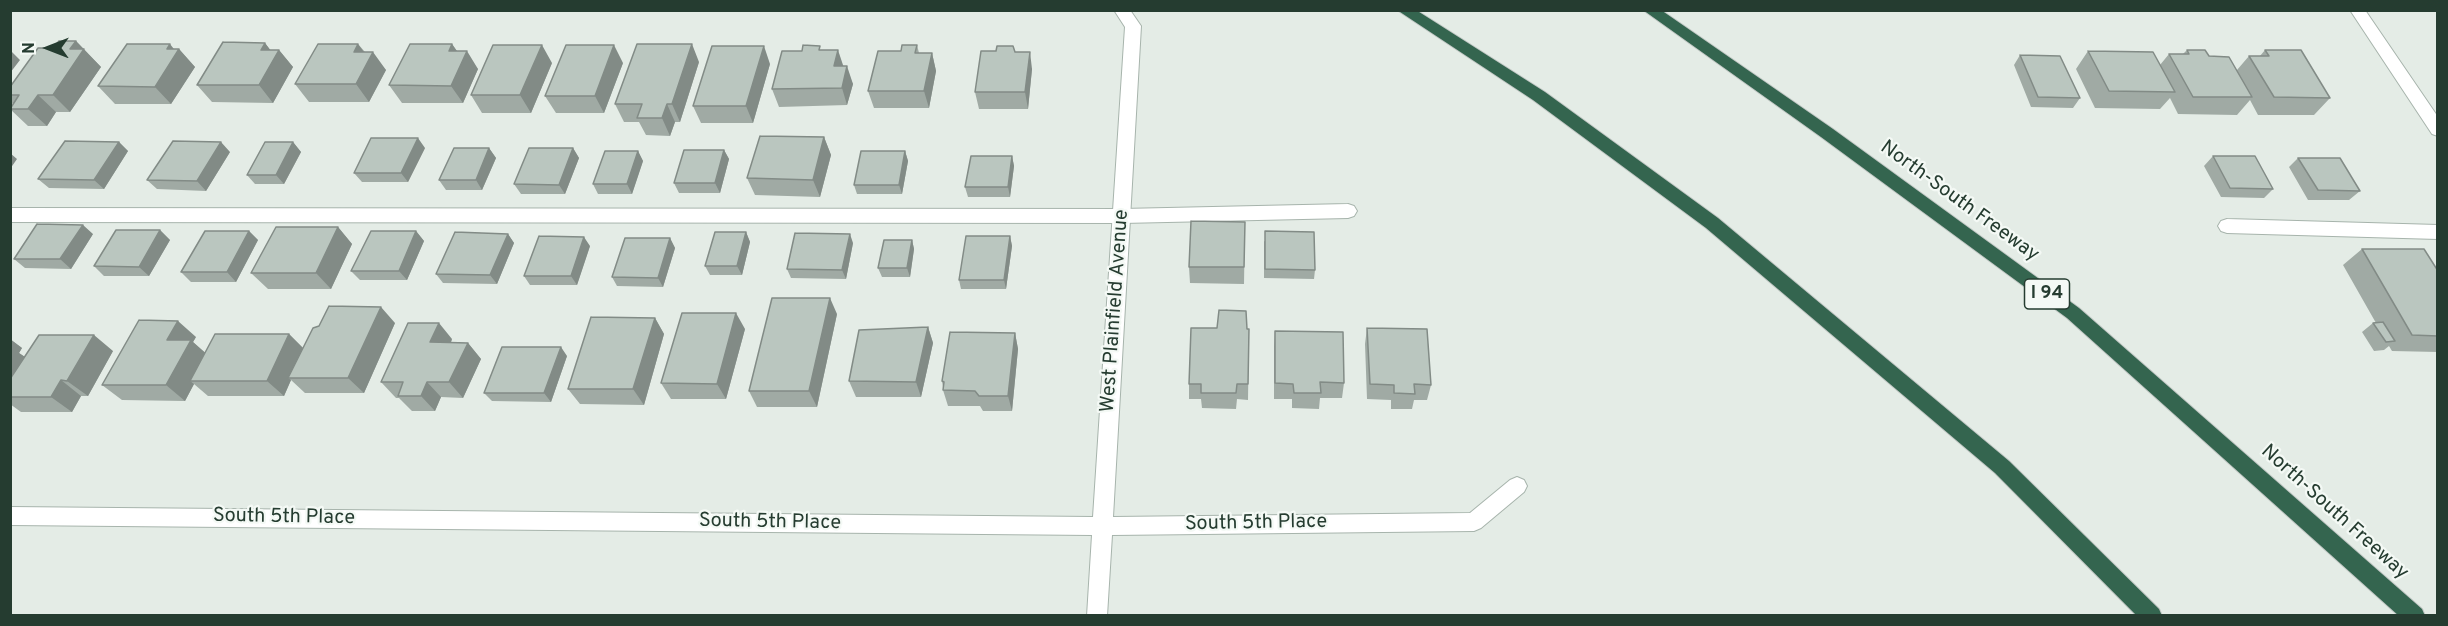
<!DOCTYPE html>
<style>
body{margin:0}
#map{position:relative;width:2448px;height:626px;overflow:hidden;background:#e4ece6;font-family:Overpass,sans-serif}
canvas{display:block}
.frame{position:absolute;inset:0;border:12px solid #253c30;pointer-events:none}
.north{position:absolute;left:18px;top:18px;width:60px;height:60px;-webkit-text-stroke:4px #f4f9f5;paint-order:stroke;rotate:270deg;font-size:16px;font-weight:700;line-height:24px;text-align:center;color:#253c30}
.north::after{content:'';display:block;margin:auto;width:21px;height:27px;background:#253c30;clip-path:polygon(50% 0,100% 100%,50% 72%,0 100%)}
</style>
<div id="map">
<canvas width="2448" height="626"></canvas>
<div class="frame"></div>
<div class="north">N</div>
</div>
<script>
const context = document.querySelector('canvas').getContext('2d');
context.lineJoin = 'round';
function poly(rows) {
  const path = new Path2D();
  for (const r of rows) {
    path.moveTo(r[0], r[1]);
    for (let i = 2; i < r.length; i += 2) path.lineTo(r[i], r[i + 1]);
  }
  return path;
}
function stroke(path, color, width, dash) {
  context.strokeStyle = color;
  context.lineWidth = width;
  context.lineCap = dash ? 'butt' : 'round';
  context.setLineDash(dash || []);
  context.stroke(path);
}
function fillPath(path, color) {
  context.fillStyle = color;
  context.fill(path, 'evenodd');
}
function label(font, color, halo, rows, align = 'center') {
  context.font = font + ' Overpass,sans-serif';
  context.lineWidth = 4.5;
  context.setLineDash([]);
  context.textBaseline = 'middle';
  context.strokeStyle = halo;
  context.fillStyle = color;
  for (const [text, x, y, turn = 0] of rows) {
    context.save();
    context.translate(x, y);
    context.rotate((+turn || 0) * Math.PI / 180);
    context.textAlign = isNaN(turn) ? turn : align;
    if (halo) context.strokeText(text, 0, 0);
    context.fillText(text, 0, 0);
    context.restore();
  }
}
const lane = poly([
 [1348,204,1354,206,1357,211,1354,216,1348,218,1122,223,10,222,10,208,1122,209,1348,204],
 [2227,219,2438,225,2438,239,2227,233,2221,231,2218,226,2221,221,2227,219]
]);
const street = poly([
 [1114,10,1130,10,1141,26,1113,517,1470,513,1510,480,1517,477,1524,480,1527,486,1524,492,1481,528,1474,531,1112,535,1107,616,1087,616,1092,535,10,525,10,507,1093,517,1125,27,1114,10],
 [2350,10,2365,10,2438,117,2438,136,2432,134,2350,10]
]);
const highway = poly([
 [1397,10,1416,10,1545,92,1718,218,2009,461,2159,609,2162,616,2137,616,1995,473,1706,228,1533,100,1397,10],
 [1643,10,1661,10,1833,129,2079,308,2422,609,2425,616,2399,616,2067,318,1821,137,1643,10]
]);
const wall = poly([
 [76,41,101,67,70,112,56,112,47,126,28,126,10,109,13,104,10,102,10,87,53,48],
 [265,43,270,50,279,50,293,67,273,103,212,102,197,85],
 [358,44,365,52,386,70,369,102,309,102,295,84],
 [452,44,457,51,478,69,463,103,402,103,389,85],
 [917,45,919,53,932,53,936,71,929,108,874,108,868,91,901,51],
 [174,49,179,49,195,67,171,104,115,104,98,86],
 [822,50,843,66,853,84,847,105,779,107,772,89,802,51],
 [2187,50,2209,56,2237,70,2249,56,2260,56,2265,50,2330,98,2314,115,2258,115,2250,100,2237,115,2178,114,2170,98,2160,109,2095,108,2076,69,2088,51,2160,65,2169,54,2183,54],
 [1015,52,1032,69,1028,109,979,109,975,92],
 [2020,55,2080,98,2073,108,2031,107,2014,65],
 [699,62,680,122,675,122,670,136,646,135,639,122,624,122,615,104],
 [552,63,531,113,482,113,471,95],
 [623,63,604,113,556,113,545,96],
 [770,64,753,123,701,123,693,106],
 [824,137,831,155,820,197,755,195,747,178],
 [119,142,128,151,104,189,49,188,38,179],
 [293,142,301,152,284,184,255,184,247,175],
 [425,148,408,182,362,182,354,173],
 [489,148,496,158,482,190,446,190,439,180],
 [573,148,579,158,565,194,521,194,514,184],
 [724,150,729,159,720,193,679,193,674,183],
 [638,151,643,161,632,194,598,194,593,184],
 [905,151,908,161,902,194,857,194,854,185],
 [230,152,206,191,157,189,147,180],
 [1012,156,1014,166,1010,197,968,197,965,187],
 [2213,156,2273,189,2264,198,2221,197,2204,166],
 [2298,158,2360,191,2349,200,2308,200,2289,167],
 [1245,222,1244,284,1190,283,1189,267],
 [338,227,352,244,331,289,268,289,251,273],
 [160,230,170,240,149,276,104,276,94,266],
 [249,231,258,240,236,282,191,282,181,272],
 [416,231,424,241,407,280,360,280,351,271],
 [746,232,750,242,742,275,710,275,705,266],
 [93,234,71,269,25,268,14,259],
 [508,234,514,243,497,284,443,283,436,274],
 [1010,236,1012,246,1006,289,961,289,959,280],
 [670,238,675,248,663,287,617,286,612,277],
 [912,240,914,249,910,277,882,277,878,268],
 [1264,241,1315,270,1314,279,1264,278],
 [853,243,846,279,791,278,787,269],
 [590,246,577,285,530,285,524,276],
 [2362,249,2438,271,2438,352,2392,351,2389,346,2384,350,2374,351,2362,332,2373,323,2376,323,2343,265],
 [837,314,817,407,757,407,749,391],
 [655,318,664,334,644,405,580,404,568,389],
 [395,323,364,393,305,393,291,380,284,396,208,396,194,384,185,401,122,400,102,385,196,337,193,342,205,353,289,334,303,348],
 [928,327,933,343,921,397,856,397,849,381],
 [1367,328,1431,385,1427,400,1414,400,1412,409,1391,409,1391,400,1367,399,1365,344],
 [745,329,726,399,671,399,661,383],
 [1247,329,1249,329,1248,400,1237,399,1236,409,1202,408,1201,399,1189,399,1189,384],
 [1275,331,1344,383,1342,398,1320,398,1319,409,1292,408,1292,399,1274,399,1274,347],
 [1015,333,1018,349,1012,411,983,411,980,406,948,406,943,390,943,387,942,381],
 [10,339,22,348,19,353,25,357,113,351,88,396,81,396,72,412,21,412,10,404],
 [452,339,451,343,468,343,481,359,463,398,441,397,435,411,412,411,399,398,396,398,381,382],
 [567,356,551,402,492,401,484,393]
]);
const shadedWall = poly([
 [76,41,101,67,70,112,53,95,70,49],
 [265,43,275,56,279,50,293,67,273,103,259,85,261,50],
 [170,44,177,53,179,49,195,67,171,104,155,87,167,49],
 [358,44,369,59,373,52,386,70,369,102,356,84,354,52],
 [452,44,463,60,467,51,478,69,463,103,451,86,449,51],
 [692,44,699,62,680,122,672,104],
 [542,45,552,63,531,113,520,95],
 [614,45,623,63,604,113,595,96],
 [764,46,770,64,753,123,746,106],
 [10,50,20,60,10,73],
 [838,50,844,68,834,66],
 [1030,52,1032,69,1028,109,1025,92],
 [932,53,936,71,929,108,924,91],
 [847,66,853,84,847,105,842,88],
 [38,95,56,112,47,126,28,109],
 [667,104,675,122,670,136,662,118],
 [824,137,831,155,820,197,813,180],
 [418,138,425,148,408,182,401,173],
 [119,142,128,151,104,189,94,180],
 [221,142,230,152,206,191,197,181],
 [293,142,301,152,284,184,276,175],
 [489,148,496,158,482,190,476,180],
 [573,148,579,158,565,194,559,185],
 [724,150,729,159,720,193,715,183],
 [638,151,643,161,632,194,627,184],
 [905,151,908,161,902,194,899,185],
 [10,153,17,159,10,169],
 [1012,156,1014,166,1010,197,1008,187],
 [83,225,93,234,71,269,60,259],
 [338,227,352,244,331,289,316,273],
 [160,230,170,240,149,276,139,267],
 [249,231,258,240,236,282,227,272],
 [416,231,424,241,407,280,399,271],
 [746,232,750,242,742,275,737,266],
 [508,234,514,243,497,284,490,275],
 [850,234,853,243,846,279,842,270],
 [1010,236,1012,246,1006,289,1004,280],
 [584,237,590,246,577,285,571,276],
 [670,238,675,248,663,287,658,278],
 [912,240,914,249,910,277,907,268],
 [830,298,837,314,817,407,809,391],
 [381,307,395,323,364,393,348,378],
 [736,313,745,329,726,399,717,384],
 [655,318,664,334,644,405,633,389],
 [178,321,196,337,193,342,209,356,190,381,194,384,185,401,166,385,167,340],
 [439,323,452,339,444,358,430,342],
 [928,327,933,343,921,397,916,382],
 [1015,333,1018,349,1012,411,1008,396],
 [289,334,305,350,288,378,291,380,284,396,267,381],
 [94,335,113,351,88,396,67,381],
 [10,339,22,348,19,353,28,359,10,381],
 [468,343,481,359,463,398,449,382],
 [561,347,567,356,551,402,544,393],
 [61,380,81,396,72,412,51,397],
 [427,382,441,397,435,411,421,396]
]);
const building = poly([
 [59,41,76,41,70,49,84,49,53,95,38,95,28,109,10,109,19,95,10,95,10,87,38,48,53,48,59,41],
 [223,42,265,43,261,50,279,50,259,85,197,85,223,42],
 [127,44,170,44,167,49,179,49,155,87,98,86,127,44],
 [318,44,358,44,354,52,373,52,356,84,295,84,318,44],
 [410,44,452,44,449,51,467,51,451,86,389,85,410,44],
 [637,44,692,44,672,104,667,104,662,118,637,118,642,104,615,104,637,44],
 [493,45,542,45,520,95,471,95,493,45],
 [566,45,614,45,595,96,545,96,566,45],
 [803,45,820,46,819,50,838,50,834,66,847,66,842,88,772,89,782,51,802,51,803,45],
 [902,45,917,45,915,53,932,53,924,91,868,91,878,51,901,51,902,45],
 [712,46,764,46,746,106,693,106,712,46],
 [997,46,1013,46,1015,52,1030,52,1025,92,975,92,981,51,996,51,997,46],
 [2187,50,2205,50,2209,56,2229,57,2252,97,2193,97,2169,54,2189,54,2187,50],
 [2265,50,2301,50,2330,98,2274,97,2249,56,2269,56,2265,50],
 [2088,51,2153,52,2175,92,2109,91,2088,51],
 [2020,55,2060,56,2080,98,2038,97,2020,55],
 [760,136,824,137,813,180,747,178,760,136],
 [371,138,418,138,401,173,354,173,371,138],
 [65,141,119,142,94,180,38,179,65,141],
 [173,141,221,142,197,181,147,180,173,141],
 [265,142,293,142,276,175,247,175,265,142],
 [454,148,489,148,476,180,439,180,454,148],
 [529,148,573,148,559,185,514,184,529,148],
 [684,150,724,150,715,183,674,183,684,150],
 [605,151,638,151,627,184,593,184,605,151],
 [861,151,905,151,899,185,854,185,861,151],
 [971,156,1012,156,1008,187,965,187,971,156],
 [2213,156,2255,156,2273,189,2230,188,2213,156],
 [2298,158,2340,158,2360,191,2318,190,2298,158],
 [1191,221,1245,222,1244,267,1189,267,1191,221],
 [37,224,83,225,60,259,14,259,37,224],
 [276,227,338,227,316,273,251,273,276,227],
 [116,230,160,230,139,267,94,266,116,230],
 [205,231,249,231,227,272,181,272,205,231],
 [371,231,416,231,399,271,351,271,371,231],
 [1265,231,1314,232,1315,270,1265,269,1265,231],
 [455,232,508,234,490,275,436,274,455,232],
 [715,232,746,232,737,266,705,266,715,232],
 [795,233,850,234,842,270,787,269,795,233],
 [539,236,584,237,571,276,524,276,539,236],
 [966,236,1010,236,1004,280,959,280,966,236],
 [625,238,670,238,658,278,612,277,625,238],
 [884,240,912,240,907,268,878,268,884,240],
 [2362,249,2424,249,2438,271,2438,336,2412,335,2362,249],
 [772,298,830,298,809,391,749,391,772,298],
 [329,306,381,307,348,378,288,378,313,328,319,326,329,306],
 [1219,310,1246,311,1247,329,1249,329,1248,384,1237,384,1236,393,1201,393,1201,384,1189,384,1191,328,1217,328,1219,310],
 [682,313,736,313,717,384,661,383,682,313],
 [591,317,655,318,633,389,568,389,591,317],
 [139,320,178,321,167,340,191,340,166,385,102,385,139,320],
 [2383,322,2395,341,2386,342,2373,323,2383,322],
 [408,323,439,323,430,342,468,343,449,382,427,382,421,396,398,396,403,382,381,382,408,323],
 [928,327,916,382,849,381,859,330,928,327],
 [1367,328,1427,329,1431,385,1414,384,1415,394,1394,393,1394,385,1370,384,1367,328],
 [1275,331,1343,332,1344,383,1320,382,1321,393,1294,393,1293,384,1275,383,1275,331],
 [950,332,1015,333,1008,396,979,396,975,391,943,390,944,382,942,381,950,332],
 [215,334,289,334,267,381,190,381,215,334],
 [39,335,94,335,67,381,61,380,51,397,10,397,10,379,39,335],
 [502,347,561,347,544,393,484,393,502,347]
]);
const shields = [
 [2047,294,45]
];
const shieldNames = [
 ["I 94",2047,294]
];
const streetNames = [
 ["North-South Freeway",1959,202,36],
 ["West Plainfield Avenue",1116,311,-86],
 ["North-South Freeway",2334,513,42],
 ["South 5th Place",284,518,1],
 ["South 5th Place",770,523,1],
 ["South 5th Place",1256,524,-1]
];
stroke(lane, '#a7b4ac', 2);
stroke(street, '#a7b4ac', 2);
stroke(highway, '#c2c8c5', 2);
fillPath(lane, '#fff');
fillPath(street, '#fff');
fillPath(highway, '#34654f');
fillPath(wall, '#a0aaa4');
fillPath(shadedWall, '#828b86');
fillPath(building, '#bac6bf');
stroke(building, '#828b86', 1.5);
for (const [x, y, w] of shields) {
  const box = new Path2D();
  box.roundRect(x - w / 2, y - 15, w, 30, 4.5);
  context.fillStyle = '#f4f9f5';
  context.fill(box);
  stroke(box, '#253c30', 1.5);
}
label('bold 18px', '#253c30', null, shieldNames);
label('20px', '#253c30', '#f4f9f5', streetNames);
</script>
